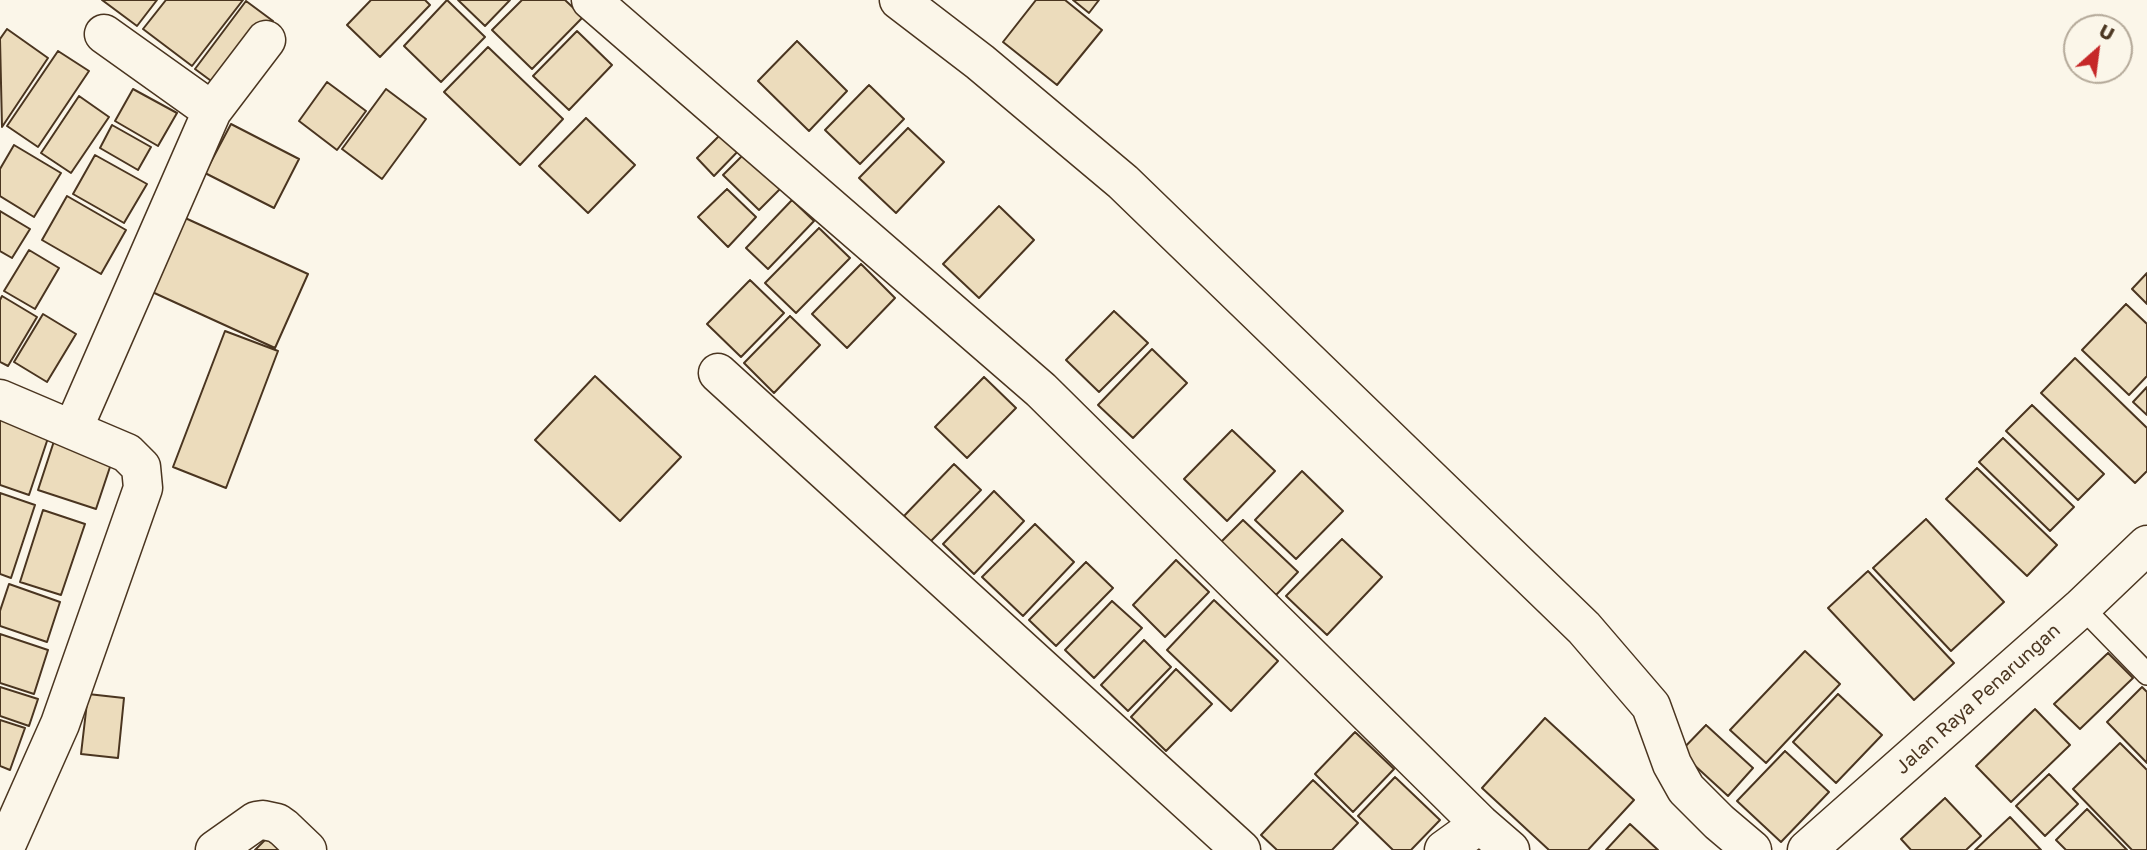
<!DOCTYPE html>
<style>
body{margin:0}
#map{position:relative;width:2147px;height:850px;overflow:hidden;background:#fbf6e9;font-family:"Golos Text",sans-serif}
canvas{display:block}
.north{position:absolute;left:2063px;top:14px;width:70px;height:70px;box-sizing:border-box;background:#fbf6e9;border:2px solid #b4a999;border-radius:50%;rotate:28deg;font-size:19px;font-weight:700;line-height:28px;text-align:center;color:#4a3520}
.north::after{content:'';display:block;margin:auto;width:24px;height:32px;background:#c62828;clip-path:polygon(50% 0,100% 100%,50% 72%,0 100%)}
</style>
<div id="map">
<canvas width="2147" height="850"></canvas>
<div class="north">U</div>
</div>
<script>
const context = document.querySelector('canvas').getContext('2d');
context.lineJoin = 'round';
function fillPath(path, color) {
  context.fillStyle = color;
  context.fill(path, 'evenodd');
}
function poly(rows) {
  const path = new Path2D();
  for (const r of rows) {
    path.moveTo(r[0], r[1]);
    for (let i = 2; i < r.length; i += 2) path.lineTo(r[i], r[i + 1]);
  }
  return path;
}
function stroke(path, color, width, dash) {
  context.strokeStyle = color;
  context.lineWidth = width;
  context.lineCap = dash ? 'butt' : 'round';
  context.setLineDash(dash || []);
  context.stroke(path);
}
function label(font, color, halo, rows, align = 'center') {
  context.font = font + ' "Golos Text",sans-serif';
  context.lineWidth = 5;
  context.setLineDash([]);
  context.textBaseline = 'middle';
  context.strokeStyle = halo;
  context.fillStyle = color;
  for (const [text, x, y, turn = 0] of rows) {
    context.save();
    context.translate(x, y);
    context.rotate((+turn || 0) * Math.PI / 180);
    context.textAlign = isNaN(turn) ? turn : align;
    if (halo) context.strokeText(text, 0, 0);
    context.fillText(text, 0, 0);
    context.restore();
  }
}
const building = poly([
 [102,0,157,0,137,26,102,0],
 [166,0,243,0,192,66,143,29,166,0],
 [371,0,425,0,430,5,380,57,347,25,371,0],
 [447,0,485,37,441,82,404,46,447,0],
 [458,0,510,0,485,26,458,0],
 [522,0,565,0,583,17,532,69,492,30,522,0],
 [1036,0,1065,0,1102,30,1057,85,1003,42,1036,0],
 [1073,0,1099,0,1089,13,1073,0],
 [246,1,273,21,222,89,195,69,246,1],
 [7,29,48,58,2,127,0,39,7,29],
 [577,31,612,65,569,110,533,76,577,31],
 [797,41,847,91,809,131,758,81,797,41],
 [488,47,563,119,520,165,444,92,488,47],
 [58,51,89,71,38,147,7,126,58,51],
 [327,82,366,111,337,150,299,121,327,82],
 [869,85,904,119,860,164,825,130,869,85],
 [133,89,177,113,158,146,115,121,133,89],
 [386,89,426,119,382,179,342,149,386,89],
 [79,96,109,117,71,173,41,153,79,96],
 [586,118,635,165,588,213,539,166,586,118],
 [231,124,299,159,274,208,205,173,231,124],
 [112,125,151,147,138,170,100,148,112,125],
 [908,128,944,162,896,213,859,178,908,128],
 [725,130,742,147,714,176,697,158,725,130],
 [14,145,61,173,34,217,0,196,0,169,14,145],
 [747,151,783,186,759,210,723,175,747,151],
 [95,155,147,184,124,223,73,194,95,155],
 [727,189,756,217,728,247,698,217,727,189],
 [67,196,126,230,101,274,42,240,67,196],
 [792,200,814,221,768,269,746,248,792,200],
 [999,206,1034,240,979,298,943,264,999,206],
 [0,211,30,229,12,258,0,251,0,211],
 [172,212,308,274,275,348,139,286,172,212],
 [819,228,850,258,796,313,765,283,819,228],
 [29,250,59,268,35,309,4,291,29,250],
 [861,264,895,298,847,348,812,314,861,264],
 [2147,273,2147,304,2132,289,2147,273],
 [750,280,784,313,741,357,707,324,750,280],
 [2,296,37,317,8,366,0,362,0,300,2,296],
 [2126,304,2147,324,2147,376,2129,395,2082,350,2126,304],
 [1114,311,1148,343,1099,392,1066,360,1114,311],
 [43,314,76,334,47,382,14,362,43,314],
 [790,316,820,345,774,393,744,363,790,316],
 [225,331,278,351,226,488,173,467,225,331],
 [1152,349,1187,383,1133,438,1098,405,1152,349],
 [2075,358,2147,428,2147,471,2135,483,2041,393,2075,358],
 [595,376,681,457,620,521,535,440,595,376],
 [984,377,1016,408,967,458,935,427,984,377],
 [2147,387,2147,415,2133,402,2147,387],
 [2032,405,2104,474,2078,500,2006,431,2032,405],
 [0,418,50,432,29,495,0,485,0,418],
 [1232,430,1275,471,1227,521,1184,479,1232,430],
 [56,435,114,455,96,509,38,490,56,435],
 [2003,438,2074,507,2050,531,1979,462,2003,438],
 [954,464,981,490,930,542,904,516,954,464],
 [1977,468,2057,545,2027,576,1946,499,1977,468],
 [1302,471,1343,511,1296,559,1255,520,1302,471],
 [994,491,1024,521,974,574,943,544,994,491],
 [0,493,35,505,11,578,0,574,0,493],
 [43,510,85,524,61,595,20,582,43,510],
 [1926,519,2004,602,1951,651,1873,568,1926,519],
 [1243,520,1298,572,1276,595,1221,542,1243,520],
 [1035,524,1074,562,1023,616,982,577,1035,524],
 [1342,539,1382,577,1327,635,1286,596,1342,539],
 [1176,560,1209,592,1165,637,1133,605,1176,560],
 [1086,562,1113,588,1056,646,1029,620,1086,562],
 [1868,571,1954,663,1914,700,1828,608,1868,571],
 [9,584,60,602,47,642,0,626,0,611,9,584],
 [1214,600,1278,661,1231,711,1167,650,1214,600],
 [1112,601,1142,628,1094,678,1065,650,1112,601],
 [0,634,48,650,34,694,0,683,0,634],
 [1144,640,1171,667,1128,711,1101,685,1144,640],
 [1805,651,1840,684,1766,763,1730,730,1805,651],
 [2108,653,2133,678,2080,729,2054,704,2108,653],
 [1176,669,1212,704,1166,751,1131,717,1176,669],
 [0,687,38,699,29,726,0,716,0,687],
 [2142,687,2147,692,2147,763,2107,722,2142,687],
 [88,694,124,698,118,758,81,754,88,694],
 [1838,694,1882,735,1836,783,1793,742,1838,694],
 [2035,709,2070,745,2011,802,1976,766,2035,709],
 [1545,718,1634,800,1588,850,1549,850,1482,788,1545,718],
 [0,720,25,728,10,770,0,766,0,720],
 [1706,725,1753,768,1728,796,1680,752,1706,725],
 [1355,732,1394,769,1353,812,1315,774,1355,732],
 [2120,743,2147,770,2147,850,2132,850,2073,789,2120,743],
 [1785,751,1829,792,1781,842,1737,801,1785,751],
 [2049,774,2078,804,2045,836,2016,806,2049,774],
 [1395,777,1440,820,1411,850,1393,850,1358,816,1395,777],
 [1313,780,1358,823,1332,850,1277,850,1261,835,1313,780],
 [1945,798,1981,836,1966,850,1911,850,1901,839,1945,798],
 [2087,809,2127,850,2066,850,2056,840,2087,809],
 [2010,817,2041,850,1975,850,2010,817],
 [1630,824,1658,850,1606,850,1630,824],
 [269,836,284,850,255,850,269,836]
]);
const service = poly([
 [2082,607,2147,674]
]);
const minor = poly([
 [591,0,1041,390,1480,824,1510,850],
 [899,0,980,62,1123,182,1584,628,1651,706,1672,764,1686,789,1719,822,1752,850],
 [104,34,212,111],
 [718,373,1241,850],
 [0,399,127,453,141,467,143,488,60,724,4,850],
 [73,429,212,111,266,40],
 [215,850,256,821,263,820,277,823,284,828,307,850],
 [1444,850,1480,824]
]);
const secondary = poly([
 [1807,850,2082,607,2147,545]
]);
const streetNames = [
 ["Jalan Raya Penarungan",1978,699,-42]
];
fillPath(building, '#ecdcbc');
stroke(building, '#4a3520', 2);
stroke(service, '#4a3520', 24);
stroke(minor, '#4a3520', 41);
stroke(secondary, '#4a3520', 41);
stroke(service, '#fbf6e9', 21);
stroke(minor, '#fbf6e9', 38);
stroke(secondary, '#fbf6e9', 38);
label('19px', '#4a3520', '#fbf6e9', streetNames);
</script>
